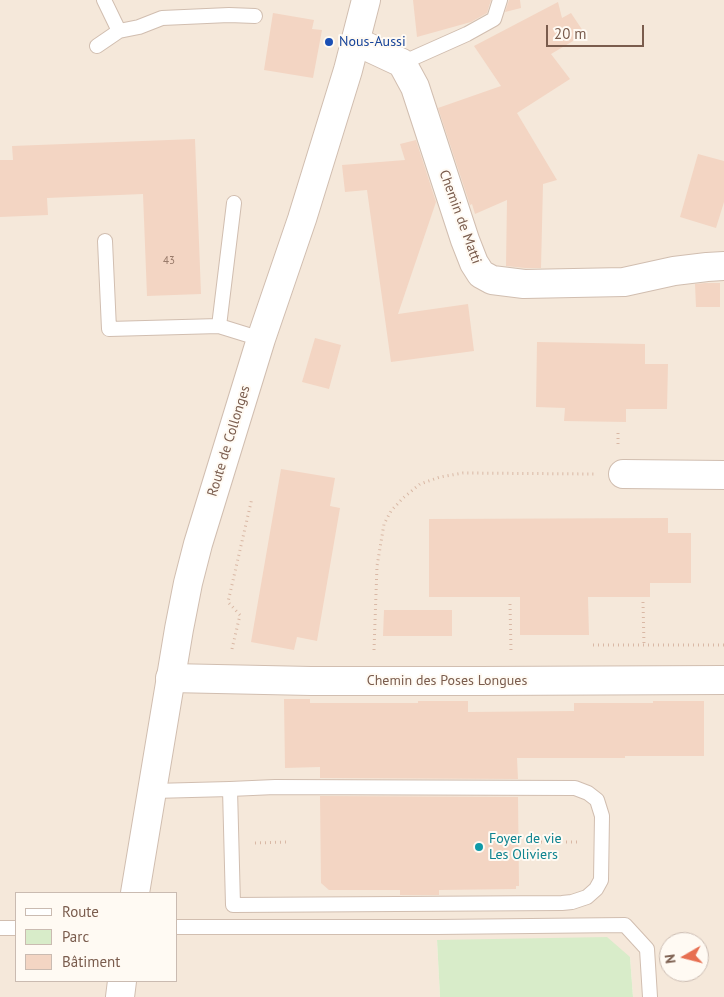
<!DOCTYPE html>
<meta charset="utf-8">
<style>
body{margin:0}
#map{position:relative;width:724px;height:997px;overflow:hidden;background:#fdf6ec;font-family:"PT Sans",sans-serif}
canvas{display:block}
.legend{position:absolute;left:15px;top:892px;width:162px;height:90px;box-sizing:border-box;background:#fffaf3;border:1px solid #cabbb1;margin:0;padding:6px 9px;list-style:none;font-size:15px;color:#7a5c4d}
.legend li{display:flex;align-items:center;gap:10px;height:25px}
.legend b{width:25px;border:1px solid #cabbb1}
.north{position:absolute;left:659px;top:932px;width:50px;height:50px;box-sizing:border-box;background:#fffaf3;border:1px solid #cabbb1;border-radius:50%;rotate:262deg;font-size:14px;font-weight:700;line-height:20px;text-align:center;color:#7a5c4d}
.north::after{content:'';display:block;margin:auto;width:18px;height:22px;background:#e76f51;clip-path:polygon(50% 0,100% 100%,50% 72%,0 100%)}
.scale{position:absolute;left:546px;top:25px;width:98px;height:22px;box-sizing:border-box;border:2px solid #7a5c4d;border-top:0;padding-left:6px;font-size:15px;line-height:18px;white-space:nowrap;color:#7a5c4d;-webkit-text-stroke:4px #fffaf3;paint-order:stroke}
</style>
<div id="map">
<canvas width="724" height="997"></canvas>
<ul class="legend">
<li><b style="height:6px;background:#fff"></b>Route</li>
<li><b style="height:14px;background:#d8ecc9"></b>Parc</li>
<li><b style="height:14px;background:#f3d5c3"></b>Bâtiment</li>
</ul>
<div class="north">N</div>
<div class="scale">20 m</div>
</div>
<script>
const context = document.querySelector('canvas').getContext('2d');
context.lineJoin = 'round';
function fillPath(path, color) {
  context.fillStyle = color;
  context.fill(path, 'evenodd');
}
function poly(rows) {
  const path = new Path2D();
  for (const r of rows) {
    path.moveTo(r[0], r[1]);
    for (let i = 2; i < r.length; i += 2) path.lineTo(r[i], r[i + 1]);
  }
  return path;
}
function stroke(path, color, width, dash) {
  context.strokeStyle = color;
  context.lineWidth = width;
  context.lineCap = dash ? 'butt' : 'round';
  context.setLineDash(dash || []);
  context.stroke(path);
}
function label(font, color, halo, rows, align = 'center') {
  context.font = font + ' "PT Sans",sans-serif';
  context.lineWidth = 4;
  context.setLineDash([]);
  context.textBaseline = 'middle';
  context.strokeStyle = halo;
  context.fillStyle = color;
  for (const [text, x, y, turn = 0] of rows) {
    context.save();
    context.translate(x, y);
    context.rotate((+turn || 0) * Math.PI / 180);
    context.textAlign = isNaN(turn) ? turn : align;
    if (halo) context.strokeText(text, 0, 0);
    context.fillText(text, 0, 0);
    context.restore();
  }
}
const residential = poly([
 [0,0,724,0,724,997,633,997,630,957,437,940,440,997,0,997],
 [16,893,176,893,176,981,16,981],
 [669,942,699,942,699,972,669,972]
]);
const green = poly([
 [607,937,630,957,633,997,440,997,437,940]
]);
const building = poly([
 [413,0,491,0,487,13,471,22,417,37],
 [509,0,520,0,521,8,505,12],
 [558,2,562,18,571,13,585,34,551,54,570,79,517,113,557,180,543,184,541,268,525,268,506,266,507,200,475,214,472,204,470,205,438,108,501,86,474,46],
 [273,13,314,20,312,29,322,30,313,78,264,70],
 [195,139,201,294,147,296,143,194,47,198,48,215,0,217,0,160,13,160,12,146],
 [416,140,436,202,398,314,468,304,474,351,391,362,367,190,345,192,342,165,405,160,400,144],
 [698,154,724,161,724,202,716,228,680,217],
 [705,283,720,283,720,307,696,307,695,284],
 [315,338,341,345,329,389,302,382],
 [537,342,645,344,645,364,668,364,667,409,626,409,626,422,564,421,565,408,536,407],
 [281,469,335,478,330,506,340,508,317,641,297,637,294,650,251,642],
 [668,518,668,533,691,533,691,583,650,583,650,597,588,597,589,635,520,635,520,597,429,597,429,519],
 [384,610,452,610,452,636,383,636],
 [284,699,310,699,310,703,418,703,418,701,468,701,468,712,574,711,574,703,653,703,653,701,704,701,704,756,625,756,625,758,517,758,518,779,320,778,320,767,285,768],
 [320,796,518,797,519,886,516,886,516,889,439,890,439,895,400,895,400,890,329,890,321,883]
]);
const path = poly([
 [618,444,618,431],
 [643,602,644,645],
 [510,604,511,651],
 [593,645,724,645],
 [232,649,240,615,228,602,252,498],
 [374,650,377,566,384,524,391,511,403,498,420,484,440,477,463,473,594,474],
 [526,842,579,842],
 [255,843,287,842]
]);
const service = poly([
 [104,0,119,31],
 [97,46,119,31,139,27,162,18,229,15,255,16],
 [402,63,467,34,494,19,500,0],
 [105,241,109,329,219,326,261,339],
 [219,326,234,203],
 [153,791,230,789,275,787,575,788,588,793,597,800,602,816,601,880,596,889,587,897,572,902,562,903,233,905,230,789],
 [176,927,437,927,625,925,647,949,650,997],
 [0,928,16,928]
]);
const minor = poly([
 [355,41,402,63,415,87,465,240,474,263,481,274,492,280,524,284,624,282,674,271,707,267,724,266],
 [623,474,724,475],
 [170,678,311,681,480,681,724,680]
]);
const tertiary = poly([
 [135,893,179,629,188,583,198,544,261,339,302,219,348,70,366,0],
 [120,997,122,981]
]);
const markers = [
 [329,42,5,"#1a4fb4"],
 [479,847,5,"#0f9aa8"]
];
const numberNames = [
 ["43",169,261]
];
const transitNames = [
 ["Nous-Aussi",339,42]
];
const streetNames = [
 ["Chemin de Matti",460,217,70],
 ["Route de Collonges",229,441,-73],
 ["Chemin des Poses Longues",447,681]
];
const cultureNames = [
 ["Foyer de vie",489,839],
 ["Les Oliviers",489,855]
];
fillPath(residential, '#f5e8da');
fillPath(green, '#d8ecc9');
fillPath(building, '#f3d5c3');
stroke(service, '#d1beb0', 16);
stroke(minor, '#d1beb0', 30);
stroke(tertiary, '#d1beb0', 30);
stroke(path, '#d9b8a5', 3, [1, 4]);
stroke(service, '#fff', 14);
stroke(minor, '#fff', 28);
stroke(tertiary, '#fff', 28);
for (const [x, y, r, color] of markers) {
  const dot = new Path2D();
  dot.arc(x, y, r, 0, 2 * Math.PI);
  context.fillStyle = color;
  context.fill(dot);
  stroke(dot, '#fffaf3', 2);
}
label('11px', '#987a6a', null, numberNames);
label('14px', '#164399', '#fffaf3', transitNames, 'left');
label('14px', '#7a5c4d', '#fffaf3', streetNames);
label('14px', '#0d838f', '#fffaf3', cultureNames, 'left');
</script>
